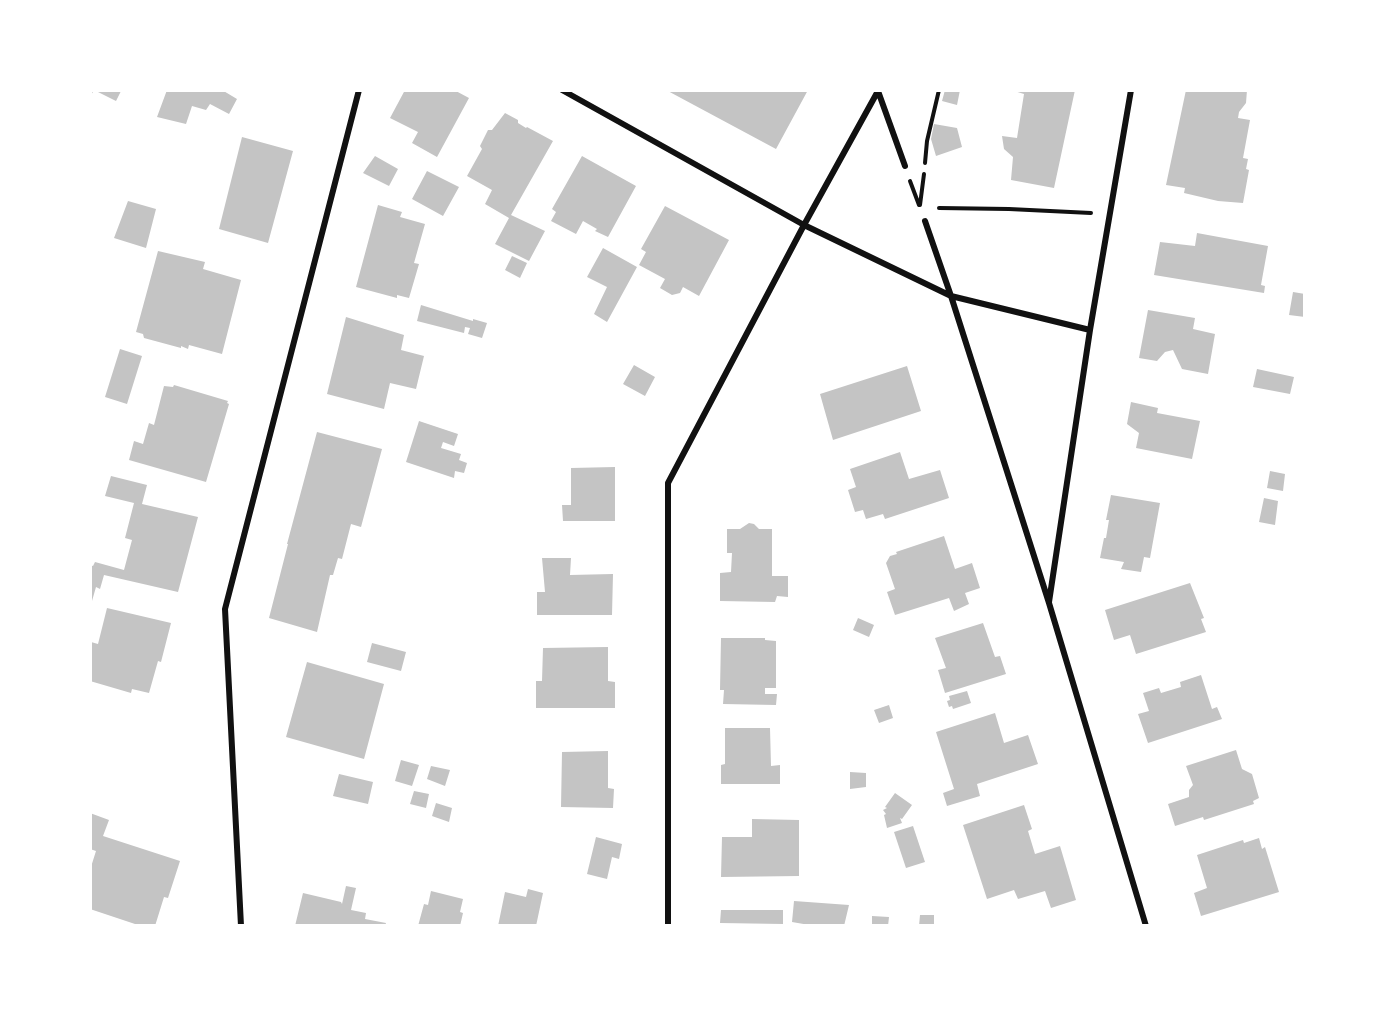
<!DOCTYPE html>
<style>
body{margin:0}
#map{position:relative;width:1395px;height:1016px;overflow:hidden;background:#fff;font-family:"Alegreya Sans",sans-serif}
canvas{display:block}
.frame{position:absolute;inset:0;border:92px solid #fff;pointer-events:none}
</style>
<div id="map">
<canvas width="1395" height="1016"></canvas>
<div class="frame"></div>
</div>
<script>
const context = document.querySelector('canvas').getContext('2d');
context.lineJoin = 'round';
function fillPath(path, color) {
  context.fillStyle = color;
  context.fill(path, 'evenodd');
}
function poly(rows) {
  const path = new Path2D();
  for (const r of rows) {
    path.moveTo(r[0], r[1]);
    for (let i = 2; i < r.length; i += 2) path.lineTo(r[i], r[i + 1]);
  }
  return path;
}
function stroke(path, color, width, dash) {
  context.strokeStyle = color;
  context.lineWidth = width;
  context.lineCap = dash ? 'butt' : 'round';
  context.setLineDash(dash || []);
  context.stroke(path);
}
const building = poly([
 [90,90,119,90,121,91,116,101,94,90,90,97],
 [167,90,222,90,237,99,229,114,210,104,206,110,192,106,186,124,157,117],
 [405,90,454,90,469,98,437,157,412,143,418,132,390,118],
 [666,90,808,90,776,149],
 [945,90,960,90,957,105,942,101],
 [1011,90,1075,90,1054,188,1011,180,1013,157,1004,149,1002,136,1017,138,1024,94],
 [1186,90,1247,90,1246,103,1239,112,1238,118,1250,120,1243,158,1248,159,1246,169,1249,170,1243,203,1218,201,1184,193,1185,188,1166,185],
 [505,113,518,120,518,123,526,128,527,127,553,141,511,215,545,231,529,261,495,244,509,218,485,204,492,190,467,176,482,149,480,146,488,130,492,130],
 [934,124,957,128,962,147,936,156,931,139],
 [242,137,293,151,268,243,219,229],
 [375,156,398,169,389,186,363,173],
 [582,156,636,186,608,237,595,231,597,229,583,221,576,234,551,221,556,212,552,209],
 [427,171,459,187,443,216,412,199],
 [128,201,156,209,146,248,114,238],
 [378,205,402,212,400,217,425,224,414,263,419,264,409,298,397,295,397,298,356,287],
 [665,206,729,240,699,296,683,287,680,293,672,295,660,288,665,279,639,265,646,252,641,249],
 [1197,233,1268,246,1261,285,1265,286,1264,293,1154,275,1160,242,1195,246],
 [603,248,637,267,607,322,594,314,607,287,587,277],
 [158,251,205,262,203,269,241,280,222,354,189,345,188,349,181,346,181,348,144,338,143,334,136,332],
 [512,256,527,263,520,278,505,270],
 [1293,292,1305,294,1305,317,1289,315],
 [421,305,473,321,473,319,487,323,482,338,468,334,470,328,465,327,464,333,417,321],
 [1148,310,1195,318,1193,329,1215,334,1208,374,1182,369,1173,350,1165,352,1157,361,1139,358],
 [346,317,404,335,401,350,424,356,416,389,390,383,384,409,327,394],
 [120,349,142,356,127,404,105,397],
 [634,365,655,377,645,396,623,384],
 [907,366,921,411,833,440,820,394],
 [1257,369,1294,377,1290,394,1253,387],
 [174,385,228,401,227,403,229,404,206,482,129,460,134,441,143,444,149,423,154,425,164,386,173,387],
 [1131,402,1158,408,1157,413,1200,421,1192,459,1136,448,1139,433,1127,424],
 [419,421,458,434,454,446,443,442,441,448,461,454,459,460,467,463,464,473,455,471,454,478,406,462],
 [317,432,382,449,361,527,351,524,342,559,338,558,333,575,330,575,317,632,269,618,288,544,287,544],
 [900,452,909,479,940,470,949,498,885,519,883,514,866,519,863,510,855,512,848,490,856,487,850,469],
 [615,467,615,521,563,521,562,505,571,505,571,468],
 [1270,471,1285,474,1283,491,1267,488],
 [111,476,147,485,142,504,198,517,178,592,104,575,100,589,96,587,90,608,90,565,93,566,95,562,124,570,132,540,125,538,134,503,105,496],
 [1111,495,1160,503,1150,558,1144,557,1141,572,1121,569,1124,562,1100,558,1104,538,1106,538,1109,520,1106,520],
 [1264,498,1278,501,1275,525,1259,522],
 [749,523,754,524,759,529,772,529,772,576,788,576,788,597,777,596,775,602,720,601,720,573,731,572,732,553,727,553,727,529,740,529],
 [944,536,955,569,972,563,980,588,965,593,969,604,954,611,949,598,895,615,887,592,895,589,886,563,890,556,897,554,896,552],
 [542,558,571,558,570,575,613,574,612,615,537,615,537,592,545,592],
 [1190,583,1204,618,1201,619,1206,632,1136,654,1130,635,1114,640,1105,610],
 [107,608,171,623,161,662,158,661,149,693,132,689,131,693,90,681,90,645,91,642,98,644],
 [858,618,874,625,869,637,853,630],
 [983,623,995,657,1000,656,1006,674,945,693,938,670,946,668,935,638],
 [721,638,765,638,765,640,776,641,776,688,765,688,765,694,777,694,776,705,723,704,724,690,720,690],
 [372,643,406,652,401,671,367,662],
 [608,647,608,681,615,682,615,708,536,708,536,681,542,681,543,648],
 [307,662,384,684,364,759,286,737],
 [1201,675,1212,709,1217,707,1222,719,1148,743,1138,714,1149,711,1143,693,1159,688,1161,693,1181,687,1180,682],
 [967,691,971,703,953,709,952,706,949,707,947,701,950,700,949,696],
 [889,705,893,718,879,723,874,710],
 [995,713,1004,743,1028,735,1038,764,977,784,980,796,947,806,943,793,954,789,936,732],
 [725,728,770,728,771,766,780,765,780,784,721,784,721,765,725,764],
 [1236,750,1242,769,1252,774,1259,798,1253,801,1254,804,1204,820,1203,817,1175,826,1168,804,1189,797,1189,790,1193,785,1186,766],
 [608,751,608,788,614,789,613,808,561,807,562,752],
 [401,760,419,765,412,786,395,781],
 [431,766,450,770,445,786,427,779],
 [850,772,866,773,866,787,850,789],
 [339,774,373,782,368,804,333,796],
 [414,791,429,794,426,808,410,804],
 [895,793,912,805,902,819,900,818,902,823,887,828,884,815,886,814,883,810,887,808,885,807],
 [436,803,452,808,449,822,432,816],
 [1024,805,1032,829,1028,831,1035,854,1060,846,1076,900,1051,908,1045,891,1018,899,1014,890,987,899,963,825],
 [90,813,109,820,103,836,180,861,168,898,164,897,155,926,141,926,90,909,90,870,96,851,90,849],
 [752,819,799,820,799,876,721,877,722,837,752,837],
 [913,826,925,862,906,868,894,832],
 [596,837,622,844,619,859,612,857,607,879,587,874],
 [1259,838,1262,849,1265,847,1279,892,1201,916,1194,893,1207,888,1197,855,1243,840,1244,843],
 [346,886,356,888,351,910,366,913,365,919,386,923,385,926,295,926,303,893,341,902,342,904],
 [528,889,543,893,536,926,498,926,505,892,526,897],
 [431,891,463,899,460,912,463,913,460,926,418,926,424,904,428,905],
 [794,901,849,905,844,926,815,926,792,922],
 [721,910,783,910,783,924,720,923],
 [920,915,934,915,934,926,919,926],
 [872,916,889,917,888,926,872,926]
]);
const path = poly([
 [925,163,927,141,939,90],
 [910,181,919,205],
 [920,205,924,174],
 [939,208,1009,209,1091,213]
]);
const minor = poly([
 [562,90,804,225,951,296,1090,330],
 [878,91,905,166],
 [925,221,951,296,1049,603,1146,926],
 [1049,602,1090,330,1131,90],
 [241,926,225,609,359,90],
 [668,926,668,483,804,225,878,91]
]);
fillPath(building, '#c4c4c4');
stroke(path, '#111', 4);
stroke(minor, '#111', 6);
</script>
